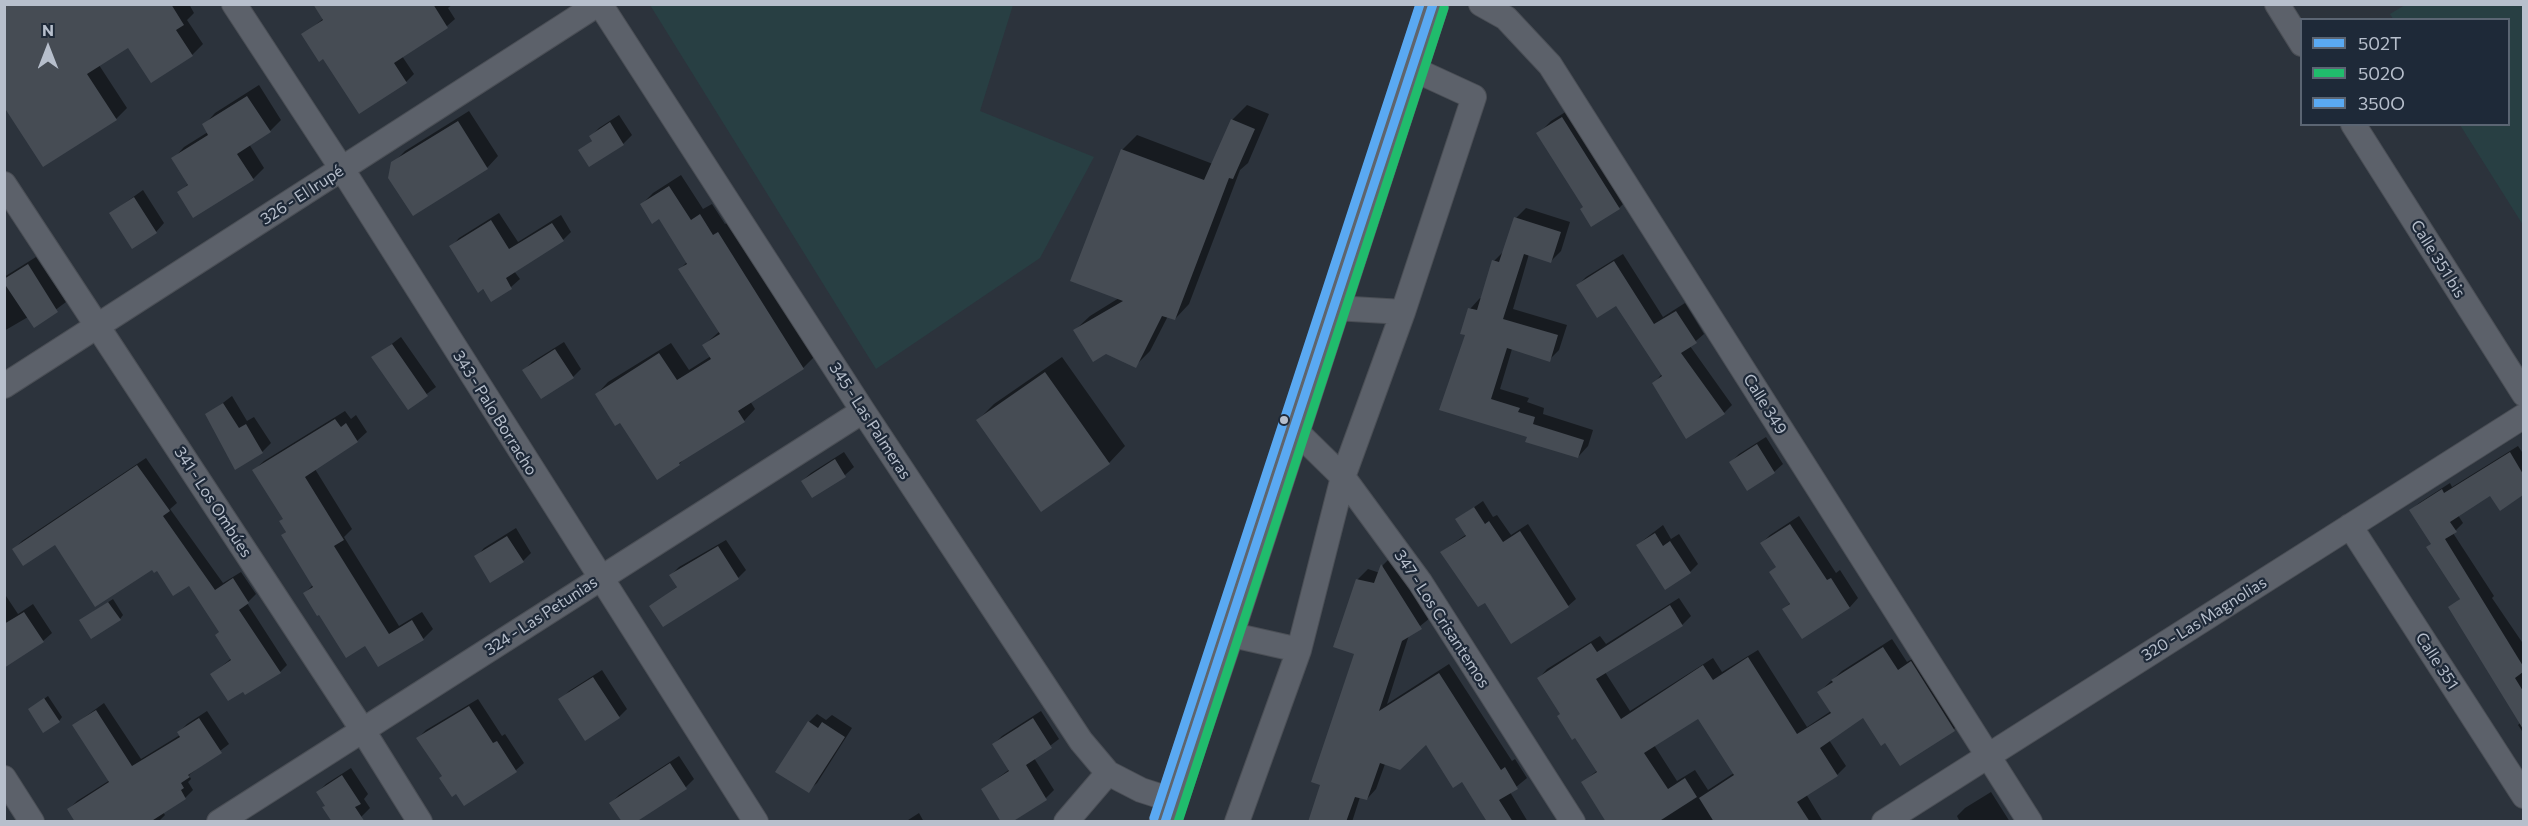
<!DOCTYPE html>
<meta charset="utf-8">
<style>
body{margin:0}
#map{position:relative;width:2528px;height:826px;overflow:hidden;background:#2c333c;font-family:Commissioner,sans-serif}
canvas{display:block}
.frame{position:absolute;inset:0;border:6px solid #b7bfcc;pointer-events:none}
.legend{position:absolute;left:2300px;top:18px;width:210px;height:108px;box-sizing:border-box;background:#1e2938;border:2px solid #5b6573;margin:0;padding:8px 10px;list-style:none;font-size:18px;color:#b7bfcc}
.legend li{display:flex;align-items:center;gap:12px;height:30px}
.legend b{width:30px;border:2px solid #5b6573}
.north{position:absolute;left:18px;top:18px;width:60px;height:60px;-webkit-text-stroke:4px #1e2938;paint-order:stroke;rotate:0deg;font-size:16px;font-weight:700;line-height:24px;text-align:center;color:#b7bfcc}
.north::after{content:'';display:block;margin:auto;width:21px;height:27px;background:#b7bfcc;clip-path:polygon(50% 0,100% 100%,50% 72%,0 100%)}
</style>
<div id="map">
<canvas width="2528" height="826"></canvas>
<div class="frame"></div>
<ul class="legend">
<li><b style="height:8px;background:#5aa9f2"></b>502T</li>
<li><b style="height:8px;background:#20bc6c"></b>502O</li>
<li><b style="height:8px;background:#5aa9f2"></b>350O</li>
</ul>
<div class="north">N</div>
</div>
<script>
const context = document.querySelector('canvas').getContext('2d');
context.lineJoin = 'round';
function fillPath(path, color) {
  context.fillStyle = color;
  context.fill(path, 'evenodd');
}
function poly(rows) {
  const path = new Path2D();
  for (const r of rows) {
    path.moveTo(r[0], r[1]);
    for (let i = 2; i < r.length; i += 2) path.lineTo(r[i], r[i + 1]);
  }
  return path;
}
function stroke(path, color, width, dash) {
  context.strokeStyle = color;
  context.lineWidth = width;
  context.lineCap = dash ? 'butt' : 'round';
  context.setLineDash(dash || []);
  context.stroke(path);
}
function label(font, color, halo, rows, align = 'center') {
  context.font = font + ' Commissioner,sans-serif';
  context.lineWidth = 4.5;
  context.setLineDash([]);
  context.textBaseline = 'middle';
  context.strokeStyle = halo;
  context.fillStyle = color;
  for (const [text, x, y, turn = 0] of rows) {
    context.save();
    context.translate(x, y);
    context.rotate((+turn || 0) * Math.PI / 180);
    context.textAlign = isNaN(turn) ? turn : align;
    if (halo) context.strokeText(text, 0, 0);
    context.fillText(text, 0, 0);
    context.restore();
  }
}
const green = poly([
 [650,5,1013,5,980,111,1094,157,1040,258,876,369],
 [2405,5,2523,5,2523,225,2460,125,2508,124,2508,20,2393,19,2390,14]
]);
const shadow = poly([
 [4,4,189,4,194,13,187,20,203,44,192,55,129,46,99,65,127,108,116,119],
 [321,4,453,4,448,8,455,19,447,26,402,56,414,74,406,82,323,57,303,35,324,18],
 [259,85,281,120,270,131,249,144,264,168,253,179,179,193,189,183,173,159,184,147,208,132,204,125,215,113],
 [1247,105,1269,114,1248,163,1240,170,1189,304,1175,319,1168,316,1150,351,1135,366,1075,330,1090,316,1119,298,1122,150,1137,135,1213,164,1232,120],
 [1575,106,1632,195,1619,208,1592,225,1584,206,1538,134,1551,121],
 [469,111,498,156,487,168,393,163,405,151],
 [619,115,632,135,623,144,589,165,580,151,593,140,591,136,599,128],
 [681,175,703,209,712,204,725,224,730,221,814,357,803,368,750,401,755,409,744,421,686,457,679,464,621,421,597,394,608,382,671,343,689,370,711,356,704,345,720,331,680,269,687,262,659,217,642,204,653,193],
 [143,190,164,223,156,232,111,213],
 [1526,208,1570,222,1561,251,1551,261,1529,254,1513,309,1567,325,1559,350,1549,360,1512,349,1500,389,1529,398,1527,402,1544,408,1543,414,1593,430,1588,446,1578,457,1529,436,1441,409,1466,334,1470,309,1480,298,1482,299,1494,261,1504,251,1516,218],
 [499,213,518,242,561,215,571,232,563,240,514,271,520,279,511,287,491,300,451,247,459,238],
 [1623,254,1663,317,1685,303,1704,334,1690,346,1732,405,1724,413,1654,383,1662,374,1617,303,1578,285,1586,277],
 [36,257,66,302,34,326,28,317,4,331,4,277],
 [401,337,436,387,408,408,373,358],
 [564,342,581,369,573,377,524,370,532,362],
 [1062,357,1125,446,1109,463,978,420,994,404],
 [232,396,247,421,254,417,271,443,262,452,236,468,207,415],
 [345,411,351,419,356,415,367,432,357,441,315,469,352,529,344,537,399,626,422,612,433,629,423,639,379,665,365,644,305,593,313,585,282,535,287,531,284,519,254,470,264,461],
 [1766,437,1783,464,1774,472,1731,462,1739,454],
 [2518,446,2524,455,2524,494,2500,508,2491,494,2458,515,2463,523,2453,533,2494,596,2492,598,2524,645,2524,734,2518,725,2521,722,2450,608,2461,598,2432,543,2411,510,2419,503,2450,483,2452,487],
 [844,452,854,467,845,475,812,496,802,481,811,473],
 [146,458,177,503,170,509,223,583,241,572,256,594,247,603,287,665,280,672,212,674,232,658,221,632,190,583,157,569,56,543,14,549,22,541],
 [1483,501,1493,517,1497,515,1511,535,1528,524,1576,599,1568,606,1486,601,1441,552,1467,534,1457,519],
 [1799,516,1836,573,1840,570,1858,598,1850,607,1802,637,1784,609,1790,603,1777,566,1762,543,1770,535],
 [1663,525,1671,539,1679,534,1698,564,1690,572,1637,545],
 [516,528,531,553,523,561,476,557,484,548],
 [726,540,746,570,738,578,651,606,678,586,671,575,679,567],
 [1392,556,1430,618,1409,635,1387,704,1449,664,1512,761,1515,759,1527,778,1510,792,1528,822,1487,822,1462,780,1426,743,1385,764,1376,789,1367,799,1360,797,1352,822,1309,822,1322,784,1356,653,1335,646,1358,579,1368,569,1380,573,1383,565],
 [4,593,18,614,33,604,52,633,43,641,7,664,4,660],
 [1679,598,1691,616,1682,625,1605,672,1630,711,1713,658,1722,672,1758,650,1807,727,1831,711,1819,692,1842,671,1892,639,1907,662,1921,654,1963,721,1954,729,1900,764,1886,741,1864,716,1829,740,1846,766,1837,775,1806,794,1823,822,1612,822,1583,782,1598,770,1539,678,1547,669,1600,636,1606,644],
 [1699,717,1734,773,1708,790,1695,770,1677,781,1654,745],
 [113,599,123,615,120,619,85,617],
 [602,670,627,709,619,717,560,700,569,691],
 [48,696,62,717,59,721,34,706],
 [478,699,502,736,505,734,524,763,516,770,465,804,418,738,426,730],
 [104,703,141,759,180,735,179,732,187,724,207,711,229,744,189,775,191,779,188,782,193,790,185,798,163,812,165,815,158,822,77,822,69,809,77,801,110,780,74,725],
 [1041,711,1059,739,1034,758,1054,790,1046,798,1010,822,983,789,1010,769,994,744,1002,736],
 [817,714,826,720,832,715,852,728,817,783,808,791,809,722],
 [679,756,694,779,686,787,611,803,619,795],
 [351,768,368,794,364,799,370,808,361,817,318,792,326,784],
 [1991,792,2010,822,1960,822,1957,816,1965,808],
 [919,813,924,822,905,822]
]);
const building = poly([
 [4,4,171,4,184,25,176,30,193,56,151,83,128,48,87,74,117,120,43,167,4,107],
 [313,4,433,4,448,28,394,63,407,83,359,114,323,59,319,62,301,34,323,20],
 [247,96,271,132,237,154,254,180,193,218,177,192,188,185,171,158,208,135,202,124],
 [1562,117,1620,209,1591,227,1580,209,1583,207,1536,133],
 [1231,119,1255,129,1233,179,1229,178,1175,320,1162,316,1136,368,1106,354,1093,362,1073,330,1123,301,1070,281,1121,149,1204,180],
 [458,121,488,169,413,216,388,178,391,162],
 [610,122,624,145,589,167,578,150,592,141,589,136],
 [669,186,691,220,700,214,713,235,718,232,804,369,738,411,745,422,679,463,680,465,657,480,620,423,615,426,595,394,659,353,677,380,711,359,702,345,720,334,678,269,687,264,659,219,652,224,640,204],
 [134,197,157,233,132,249,109,213],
 [1514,217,1561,232,1551,263,1524,254,1503,319,1558,335,1550,362,1507,348,1491,399,1520,408,1518,412,1535,417,1533,424,1584,440,1578,458,1525,442,1527,437,1439,410,1465,335,1460,334,1468,308,1477,310,1492,260,1499,262],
 [491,220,509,249,552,223,564,241,506,278,512,289,491,302,483,289,478,293,449,246],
 [1614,261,1654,324,1676,311,1697,343,1681,353,1725,414,1686,439,1652,383,1662,376,1616,306,1597,318,1576,285],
 [28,264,58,312,34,328,4,283,4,279],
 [392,344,428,396,408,410,371,357],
 [555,349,574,378,541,399,522,370],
 [1045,372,1110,464,1041,512,976,420],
 [223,403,239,428,246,424,263,453,235,470,205,414],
 [335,419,341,427,346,423,358,442,305,477,344,540,334,546,389,634,412,620,424,640,378,667,365,646,346,658,319,615,317,616,303,593,313,587,281,535,286,532,279,521,283,519,252,470],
 [1757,444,1775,473,1747,491,1729,462],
 [2510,452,2523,474,2523,495,2500,511,2490,496,2450,522,2457,532,2445,539,2523,666,2523,672,2515,678,2523,691,2523,729,2448,607,2460,599,2426,547,2431,544,2409,510,2442,489,2444,493],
 [835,459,846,477,812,498,801,481],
 [137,465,170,511,163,516,215,590,233,578,249,603,239,610,281,673,245,695,243,692,228,701,210,674,231,660,215,635,219,632,189,586,173,596,157,571,154,573,152,570,95,607,55,545,23,566,12,549],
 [1474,507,1485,524,1489,521,1503,542,1520,531,1569,607,1511,644,1485,603,1478,607,1440,552,1466,536,1455,519],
 [1790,524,1827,580,1831,578,1850,608,1802,639,1782,609,1790,604,1769,572,1776,567,1760,543],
 [1655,533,1663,546,1670,541,1691,573,1665,590,1636,545],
 [507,536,524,562,490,583,474,556],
 [718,546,739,579,663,627,649,606,677,587,669,575],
 [1381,564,1422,629,1402,641,1379,711,1439,673,1501,770,1505,767,1518,789,1499,800,1513,822,1487,822,1462,782,1453,788,1426,745,1400,770,1380,763,1367,800,1355,797,1346,822,1308,822,1320,785,1311,782,1354,654,1333,647,1356,579,1374,583],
 [108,602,121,620,91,639,79,620],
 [1670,605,1683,626,1596,679,1621,719,1703,665,1713,680,1748,657,1797,734,1831,713,1817,692,1833,682,1831,680,1883,647,1898,670,1911,661,1955,731,1900,766,1885,743,1881,746,1863,718,1820,748,1838,776,1797,802,1810,822,1714,822,1699,798,1734,775,1698,719,1644,753,1668,789,1685,778,1697,797,1658,822,1606,822,1581,782,1597,772,1575,738,1572,740,1557,716,1560,714,1537,678,1591,643,1597,652],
 [24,612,44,642,4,668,4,624],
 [593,677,620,718,585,741,558,699],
 [44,698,60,722,43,733,28,709],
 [469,706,493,743,497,741,517,772,464,806,456,794,452,797,439,778,442,776,416,738],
 [96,710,132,766,180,737,177,732,199,718,222,753,188,775,190,777,181,783,184,788,181,790,186,799,150,822,75,822,67,809,109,782,72,725],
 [1033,718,1052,748,1026,765,1047,800,1012,822,1001,822,981,789,1009,771,992,744],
 [808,721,818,728,822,722,845,737,809,793,775,772],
 [670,763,687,789,636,822,622,822,609,803],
 [342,775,361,804,355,807,365,822,332,822,322,807,325,806,316,792]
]);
const minor = poly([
 [234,4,342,169,756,822],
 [600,4,863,411,1081,741,1108,773,1141,790,1172,800],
 [1481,4,1506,18,1550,65,2030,822],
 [2277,4,2302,44],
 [2353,124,2524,394],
 [4,184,362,729,420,822],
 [1335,308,1403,312],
 [4,386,598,4],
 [1295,430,1343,477,1420,582,1573,822],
 [2350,526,2524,796],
 [1228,634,1299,650],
 [4,778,32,822],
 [219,822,863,411],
 [1066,822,1108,773],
 [1237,822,1299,650,1343,477,1403,312,1474,97,1411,68],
 [1884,822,2524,416]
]);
const major = poly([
 [1165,822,1228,634,1433,4]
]);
const bus1 = poly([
 [1165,822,1433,4]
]);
const bus2 = poly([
 [1178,822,1444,8]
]);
const bus3 = poly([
 [1154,818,1420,4]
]);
const markers = [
 [1284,420,5,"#b7bfcc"]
];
const streetNames = [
 ["326 - El Irupé",302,195,-33],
 ["Calle 351 bis",2438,259,58],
 ["Calle 349",1765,404,58],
 ["343 - Palo Borracho",495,413,58],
 ["345 - Las Palmeras",870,421,57],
 ["341 - Los Ombúes",213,502,57],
 ["324 - Las Petunias",541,616,-33],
 ["347 - Los Crisantemos",1442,619,57],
 ["320 - Las Magnolias",2204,619,-32],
 ["Calle 351",2437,661,57]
];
fillPath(green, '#283f43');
fillPath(shadow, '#0007');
fillPath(building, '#464c54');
stroke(minor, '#4b4f56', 26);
stroke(major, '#4a4f59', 33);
stroke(minor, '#5c616a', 24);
stroke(major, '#5f646b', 32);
stroke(bus1, '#5aa9f2', 9);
stroke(bus2, '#20bc6c', 9);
stroke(bus3, '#5aa9f2', 9);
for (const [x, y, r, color] of markers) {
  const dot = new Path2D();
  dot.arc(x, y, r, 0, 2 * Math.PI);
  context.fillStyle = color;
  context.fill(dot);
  stroke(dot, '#1e2938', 2);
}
label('16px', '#b7bfcc', '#1e2938', streetNames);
</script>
